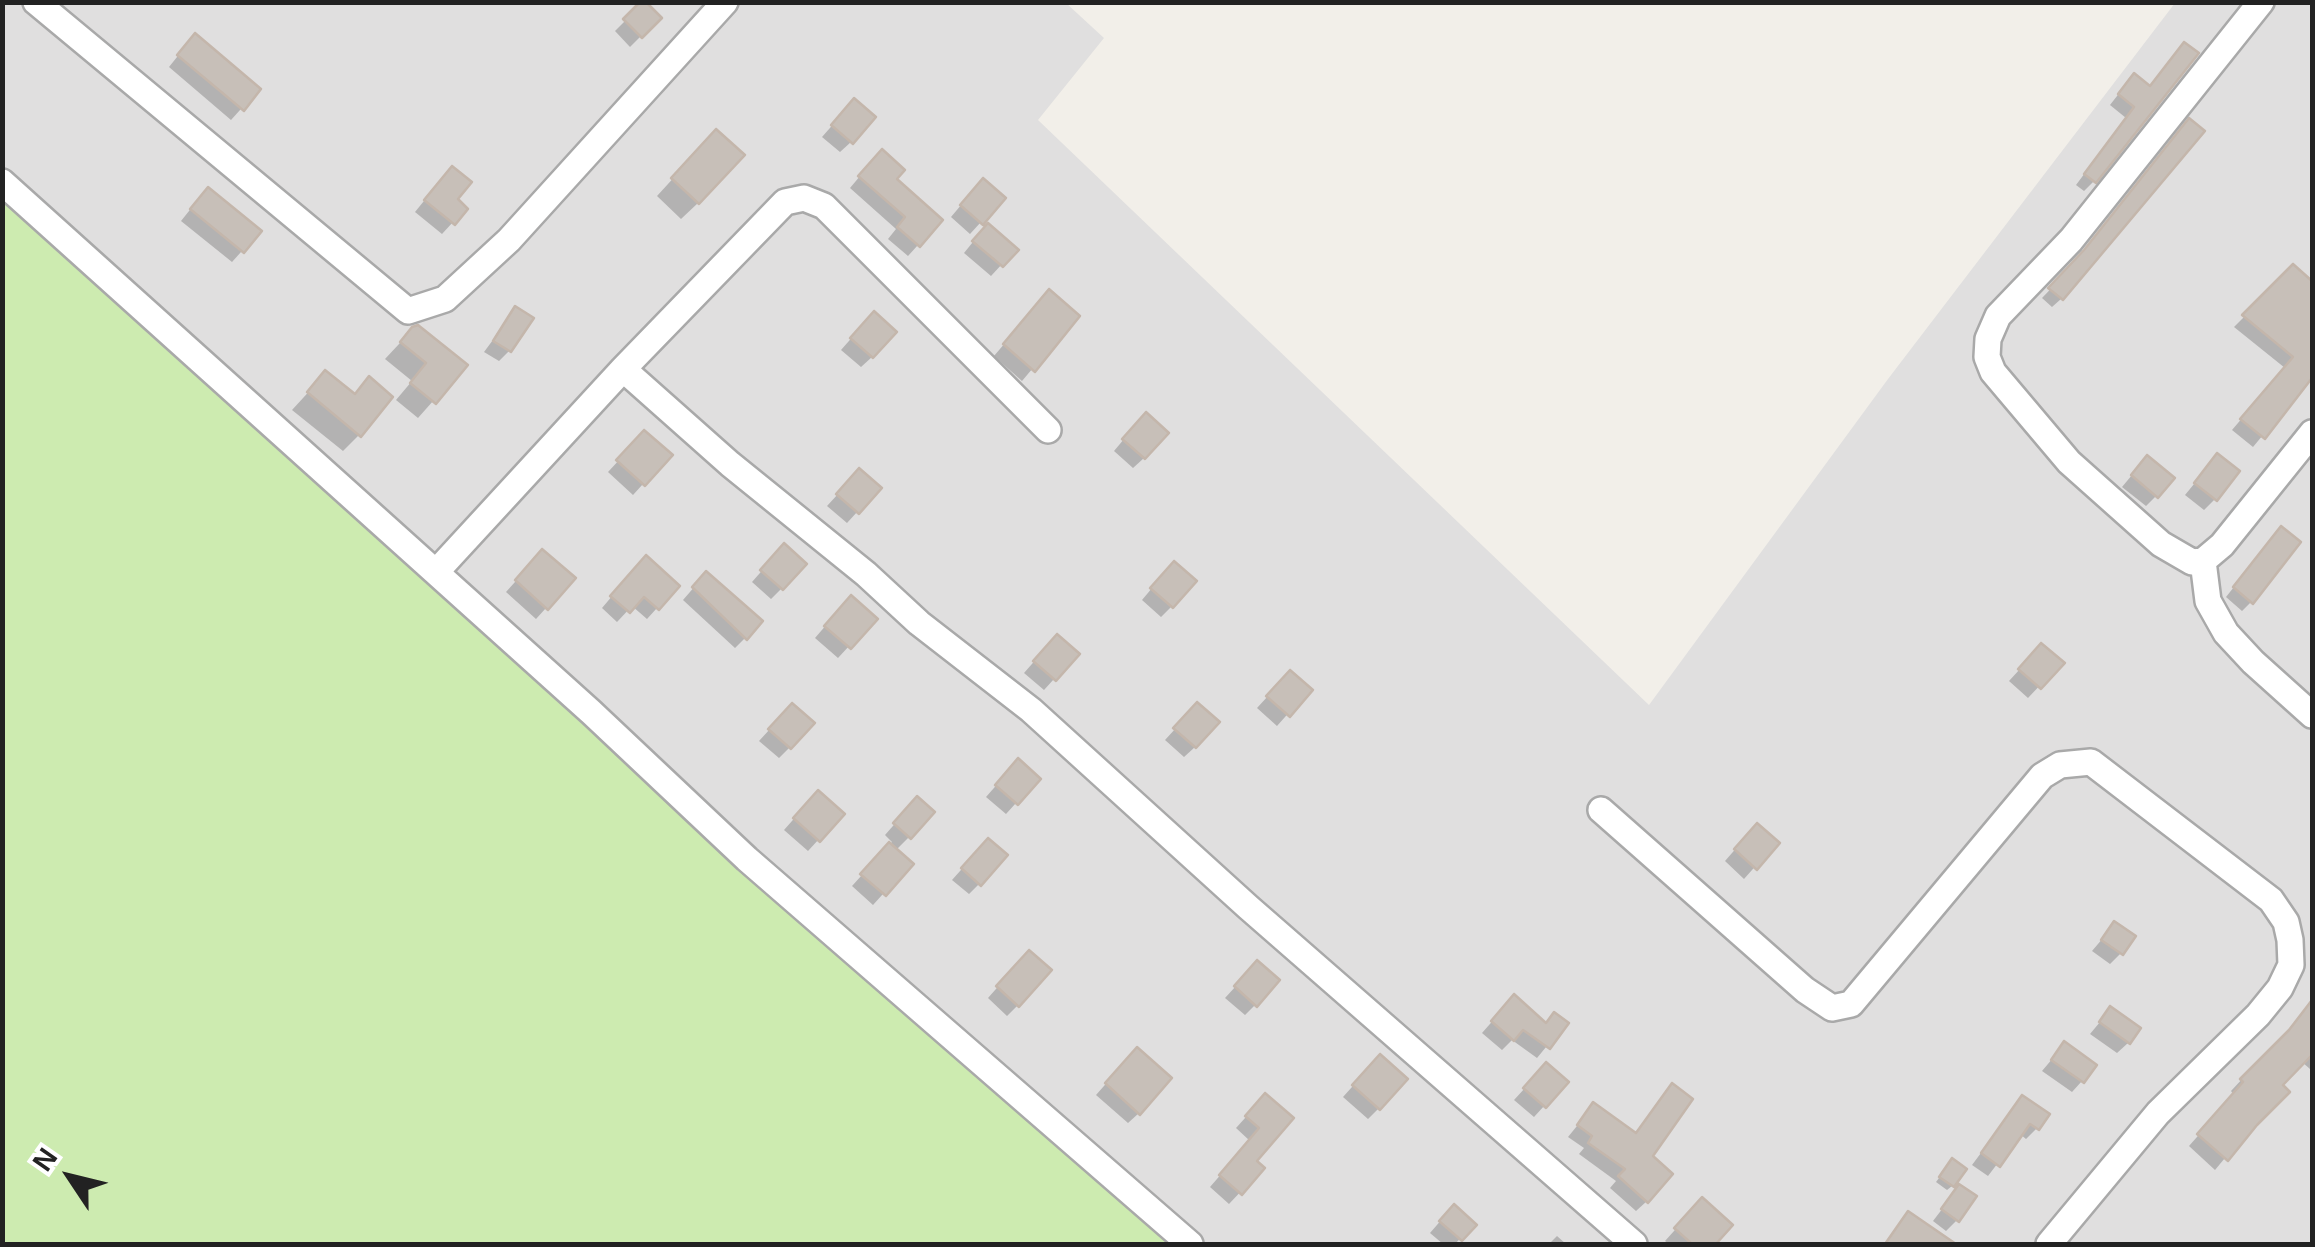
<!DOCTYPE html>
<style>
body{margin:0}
#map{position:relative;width:2315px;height:1247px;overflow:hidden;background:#f2efe9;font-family:Helvetica,sans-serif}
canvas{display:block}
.frame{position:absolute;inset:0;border:5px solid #222;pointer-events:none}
.north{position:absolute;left:20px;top:1127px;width:100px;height:100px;-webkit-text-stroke:8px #fff;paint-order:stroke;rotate:305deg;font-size:28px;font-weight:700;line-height:40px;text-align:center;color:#222}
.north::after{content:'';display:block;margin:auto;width:35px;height:45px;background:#222;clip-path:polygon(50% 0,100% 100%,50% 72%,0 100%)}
</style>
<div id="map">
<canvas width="2315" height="1247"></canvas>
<div class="frame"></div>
<div class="north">N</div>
</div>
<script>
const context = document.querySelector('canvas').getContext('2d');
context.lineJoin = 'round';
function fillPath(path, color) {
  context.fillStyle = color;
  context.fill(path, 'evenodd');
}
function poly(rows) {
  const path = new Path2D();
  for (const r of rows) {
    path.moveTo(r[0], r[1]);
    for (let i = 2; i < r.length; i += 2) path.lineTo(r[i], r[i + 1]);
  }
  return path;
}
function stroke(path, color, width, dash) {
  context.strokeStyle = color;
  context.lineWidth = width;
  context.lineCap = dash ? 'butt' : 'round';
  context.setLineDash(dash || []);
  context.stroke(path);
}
const residential = poly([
 [3,3,1066,3,1104,38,1038,120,1649,705,1888,379,2175,3,2312,3,2312,1244,1190,1244,3,182]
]);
const grass = poly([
 [2,194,1190,1244,3,1244]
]);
const shadow = poly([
 [643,3,659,18,630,47,615,31],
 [185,47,258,90,231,120,169,67],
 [2175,55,2094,181,2084,191,2076,185,2126,118,2110,105,2124,87,2148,88],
 [844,112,851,142,840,152,822,137],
 [2202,132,2061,299,2052,307,2042,298],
 [700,149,698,203,681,219,657,196],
 [871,163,893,179,918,245,908,256,888,239,896,229,850,188],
 [441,180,454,200,465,209,442,234,415,212],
 [972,192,1002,199,970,234,951,217],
 [197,201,259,232,232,262,181,221],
 [977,237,1015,250,991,276,964,253],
 [2293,268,2287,305,2312,325,2312,376,2253,447,2232,430,2285,368,2234,327],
 [1039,303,1077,316,1022,381,994,356],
 [516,309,509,351,499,361,484,352],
 [863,325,872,357,861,367,841,350],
 [413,329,464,366,418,418,396,400,412,381,385,359],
 [326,373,353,396,369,380,359,435,343,451,292,410],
 [1135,426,1144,458,1133,468,1114,451],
 [634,444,643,484,633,495,608,472],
 [2217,456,2215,499,2204,510,2185,495],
 [2137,469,2156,496,2146,506,2122,487],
 [849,482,879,488,847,523,827,506],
 [2273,538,2251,602,2242,611,2226,597],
 [774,557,782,588,771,599,752,582],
 [532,563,546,608,536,619,506,592],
 [635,569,677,586,647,619,632,606,617,622,602,608],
 [1163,575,1172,606,1161,617,1142,600],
 [696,585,745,638,735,648,683,600],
 [840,609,874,619,838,658,815,638],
 [1046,648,1054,679,1044,690,1024,673],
 [2031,657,2061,663,2028,698,2009,681],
 [1279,684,1309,690,1277,726,1257,708],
 [1187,716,1195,747,1184,757,1165,740],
 [781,717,789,748,779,758,759,741],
 [1008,772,1016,803,1006,814,986,797],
 [807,804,842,814,808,851,784,830],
 [907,810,909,837,895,851,910,864,873,905,852,886,892,842,885,835],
 [1746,837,1776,843,1744,879,1725,861],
 [977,852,979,884,969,894,952,880],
 [2115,924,2121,953,2110,964,2092,951],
 [1018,964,1018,1005,1007,1016,988,998],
 [1247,974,1255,1005,1245,1015,1225,998],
 [2312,1004,2312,1067,2310,1069,2302,1062,2279,1085,2254,1123,2215,1170,2189,1146,2234,1095,2231,1091],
 [1504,1008,1545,1025,1565,1024,1537,1058,1512,1040,1502,1050,1482,1033],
 [2110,1010,2128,1043,2117,1053,2090,1034],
 [2064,1045,2082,1081,2072,1092,2042,1071],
 [1126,1061,1139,1113,1128,1123,1096,1095],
 [1369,1068,1379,1108,1368,1119,1343,1097],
 [1536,1076,1566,1082,1534,1117,1514,1100],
 [1672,1087,1649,1156,1647,1201,1636,1211,1610,1188,1616,1181,1579,1154,1584,1148,1568,1137,1594,1105,1634,1134],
 [1265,1096,1253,1161,1262,1169,1229,1204,1210,1187,1250,1141,1236,1128],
 [2022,1098,2037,1128,2026,1139,2020,1134,1988,1176,1972,1165],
 [1948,1166,1952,1186,1947,1190,1936,1182],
 [1959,1187,1957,1220,1946,1231,1933,1221],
 [1692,1211,1730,1225,1712,1244,1669,1244,1665,1241],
 [1443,1218,1473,1225,1455,1244,1443,1244,1430,1233],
 [1557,1236,1566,1244,1549,1244]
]);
const building = poly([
 [640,2,646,2,662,18,642,38,623,19,640,2],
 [195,33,261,89,244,111,177,55,195,33],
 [2184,42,2199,53,2096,183,2084,174,2134,107,2118,94,2134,73,2150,86,2184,42],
 [854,98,876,117,853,144,831,125,854,98],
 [2189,118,2205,131,2063,300,2048,288,2084,250,2189,118],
 [716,129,745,155,699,204,671,178,716,129],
 [882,149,905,170,897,179,943,220,920,247,897,227,905,217,858,176,882,149],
 [452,166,472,182,458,199,468,209,455,225,424,200,452,166],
 [983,178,1006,198,983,225,960,205,983,178],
 [208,187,262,231,244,253,190,209,208,187],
 [988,223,1019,250,1003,267,972,241,988,223],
 [2293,264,2312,281,2312,378,2265,439,2240,419,2293,357,2242,315,2293,264],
 [1049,289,1080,316,1035,372,1003,344,1049,289],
 [515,306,534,318,511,352,493,341,515,306],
 [874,311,897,332,873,358,850,338,874,311],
 [418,325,468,365,436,404,410,383,426,363,400,342,412,327,418,325],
 [325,370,355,394,369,376,393,397,361,437,307,392,325,370],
 [1146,412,1169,433,1145,459,1122,439,1146,412],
 [644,430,673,455,645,486,616,460,644,430],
 [2217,453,2240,471,2217,501,2194,483,2217,453],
 [2147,455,2175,478,2158,498,2131,475,2147,455],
 [859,468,882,488,859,514,836,494,859,468],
 [2281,526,2301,542,2253,604,2233,587,2281,526],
 [784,543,807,564,783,590,760,570,784,543],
 [542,549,576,578,548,610,515,580,542,549],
 [646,555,680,586,659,610,644,597,630,613,610,596,646,555],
 [1174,561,1197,581,1173,608,1150,588,1174,561],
 [706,571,763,621,747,640,692,587,706,571],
 [851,595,878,619,851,649,824,626,851,595],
 [1057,634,1080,654,1056,681,1033,661,1057,634],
 [2041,643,2065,663,2041,689,2018,669,2041,643],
 [1290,670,1313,690,1290,717,1266,696,1290,670],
 [1197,702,1220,722,1196,748,1173,728,1197,702],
 [792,703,815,723,791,749,768,729,792,703],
 [1018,758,1041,779,1018,805,995,785,1018,758],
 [818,790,845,814,820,842,793,818,818,790],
 [917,796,935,812,911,839,893,823,917,796],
 [1757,823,1780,843,1757,870,1734,849,1757,823],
 [988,838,1008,855,981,886,961,868,988,838],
 [889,842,914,864,886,896,860,874,889,842],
 [2114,921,2136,936,2123,955,2101,940,2114,921],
 [1029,950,1052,970,1019,1007,996,986,1029,950],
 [1257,960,1280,980,1257,1007,1234,986,1257,960],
 [1514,994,1546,1023,1554,1012,1569,1023,1550,1049,1523,1030,1514,1041,1491,1021,1514,994],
 [2312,1000,2312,1055,2283,1085,2290,1092,2257,1125,2228,1161,2197,1134,2243,1082,2240,1079,2289,1030,2312,1000],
 [2110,1006,2141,1028,2130,1044,2099,1022,2110,1006],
 [2064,1041,2097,1065,2084,1083,2051,1060,2064,1041],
 [1137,1047,1172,1078,1140,1115,1105,1083,1137,1047],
 [1380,1054,1408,1079,1380,1110,1352,1085,1380,1054],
 [1546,1062,1569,1082,1546,1108,1523,1088,1546,1062],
 [1672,1083,1693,1099,1653,1156,1673,1174,1648,1203,1618,1176,1625,1169,1588,1143,1592,1136,1577,1125,1593,1102,1636,1133,1672,1083],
 [1265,1093,1294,1118,1257,1161,1265,1168,1242,1195,1219,1175,1259,1128,1245,1116,1265,1093],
 [2022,1095,2050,1114,2039,1130,2030,1124,2000,1167,1981,1153,2022,1095],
 [1952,1158,1967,1169,1954,1187,1939,1177,1952,1158],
 [1959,1184,1977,1196,1959,1222,1941,1209,1959,1184],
 [1702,1197,1733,1225,1716,1244,1692,1244,1674,1228,1702,1197],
 [1454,1204,1477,1225,1462,1241,1439,1221,1454,1204],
 [1908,1211,1956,1244,1885,1244,1908,1211]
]);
const minor = poly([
 [36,2,408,311,445,299,509,240,725,2],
 [2261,2,2071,240,1998,316,1988,339,1987,357,1993,372,2069,462,2161,544,2192,562,2203,561,2222,545,2312,433],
 [2,182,591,712,747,859,1190,1244],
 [623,369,730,464,866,574,919,623,1031,710,1248,907,1634,1244],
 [2203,561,2208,601,2226,633,2253,662,2312,715],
 [436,572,623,369,785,202,804,198,824,206,1048,430],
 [1601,810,1805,990,1832,1008,1851,1004,2042,776,2060,765,2091,762,2271,900,2286,922,2290,940,2291,965,2280,988,2258,1015,2158,1113,2049,1244]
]);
fillPath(residential, '#e0dfdf');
fillPath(grass, '#cdebb0');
fillPath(shadow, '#0003');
fillPath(building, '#c7bfb8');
stroke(building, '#c4b6ab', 2.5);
stroke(minor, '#a9a9a9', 30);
stroke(minor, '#fff', 25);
</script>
